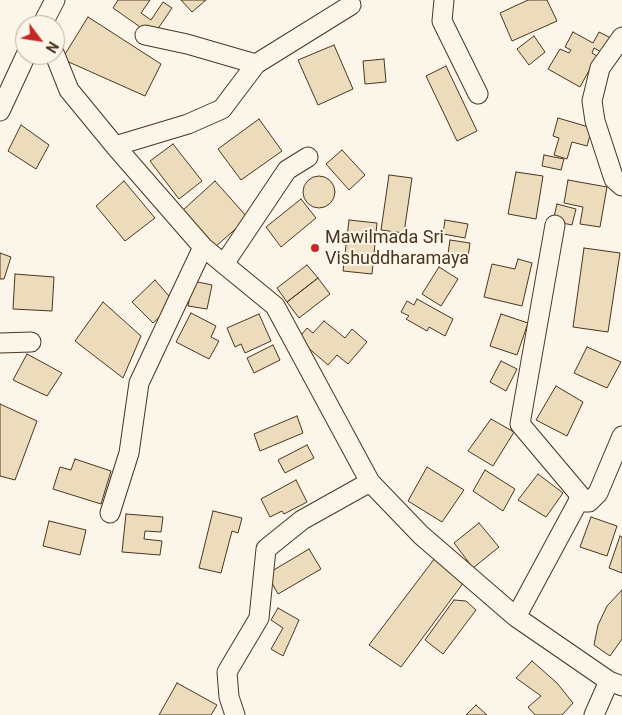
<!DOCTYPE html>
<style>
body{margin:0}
#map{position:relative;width:622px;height:715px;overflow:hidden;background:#fbf6e9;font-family:Roboto,sans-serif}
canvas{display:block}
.north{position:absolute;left:15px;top:15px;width:50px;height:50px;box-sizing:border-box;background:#fbf6e9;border:1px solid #b4a999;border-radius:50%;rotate:121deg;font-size:14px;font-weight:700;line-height:20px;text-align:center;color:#4a3520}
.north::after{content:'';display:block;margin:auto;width:18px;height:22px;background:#c62828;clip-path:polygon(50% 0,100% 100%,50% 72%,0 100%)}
</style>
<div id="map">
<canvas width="622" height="715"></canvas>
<div class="north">N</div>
</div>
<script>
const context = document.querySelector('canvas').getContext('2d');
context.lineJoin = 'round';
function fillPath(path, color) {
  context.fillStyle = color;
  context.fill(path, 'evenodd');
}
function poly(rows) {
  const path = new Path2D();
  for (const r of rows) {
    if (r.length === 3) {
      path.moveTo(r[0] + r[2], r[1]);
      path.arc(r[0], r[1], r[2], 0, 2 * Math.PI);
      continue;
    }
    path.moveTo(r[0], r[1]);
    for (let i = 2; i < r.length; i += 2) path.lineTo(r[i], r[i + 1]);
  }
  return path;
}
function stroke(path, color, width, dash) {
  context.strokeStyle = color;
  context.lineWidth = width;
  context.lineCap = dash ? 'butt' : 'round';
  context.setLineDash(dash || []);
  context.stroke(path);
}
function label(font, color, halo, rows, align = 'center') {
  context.font = font + ' Roboto,sans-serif';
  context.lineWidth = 4;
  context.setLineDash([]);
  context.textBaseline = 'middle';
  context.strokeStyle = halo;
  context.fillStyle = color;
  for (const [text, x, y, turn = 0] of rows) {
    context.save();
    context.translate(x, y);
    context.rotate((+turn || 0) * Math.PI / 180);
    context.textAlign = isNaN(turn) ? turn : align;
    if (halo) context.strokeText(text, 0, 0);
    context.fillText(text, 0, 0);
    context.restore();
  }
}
const building = poly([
 [118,0,150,0,141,13,151,20,163,2,172,8,153,36,113,8,118,0],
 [181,0,206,0,192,12,181,0],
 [528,0,547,0,557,21,512,41,500,13,528,0],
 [88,17,161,64,145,96,62,59,88,17],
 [573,32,593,43,599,32,611,38,603,53,594,48,592,53,597,56,580,87,548,69,560,49,569,53,571,50,565,47,573,32],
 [534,36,545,52,529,65,517,49,534,36],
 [334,45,353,89,318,105,298,60,334,45],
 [384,59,386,82,365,84,363,61,384,59],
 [446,66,477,131,457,141,426,76,446,66],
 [558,118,592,128,587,146,572,142,567,159,554,155,559,138,553,136,558,118],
 [259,119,282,151,241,180,218,149,259,119],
 [21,125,49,145,36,169,8,151,21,125],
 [173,144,202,181,179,199,150,161,173,144],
 [342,150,365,175,349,190,326,164,342,150],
 [544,155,564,159,561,170,542,166,544,155],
 [516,172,543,176,536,219,508,214,516,172],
 [389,175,412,178,404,233,381,230,389,175],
 [319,192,16],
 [568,180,607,187,600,227,580,224,583,207,564,203,568,180],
 [124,181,155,218,125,241,96,206,124,181],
 [215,181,248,218,215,247,183,210,215,181],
 [301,199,316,218,281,247,266,227,301,199],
 [557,204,576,209,572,225,553,221,557,204],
 [349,220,377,223,372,274,343,271,349,220],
 [445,220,468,224,465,238,443,234,445,220],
 [450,240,470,243,468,257,448,254,450,240],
 [584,248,620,253,608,332,573,327,584,248],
 [0,253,11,257,4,279,0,279,0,253],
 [518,259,532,263,522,306,484,297,492,264,515,269,518,259],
 [307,265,318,278,287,302,277,288,307,265],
 [439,267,458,279,441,306,422,294,439,267],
 [15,274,54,277,52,311,13,309,15,274],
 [318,278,330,294,299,318,287,302,318,278],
 [155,280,175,303,153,323,132,302,155,280],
 [193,281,212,285,207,309,188,306,193,281],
 [417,299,453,319,445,336,429,327,427,331,406,319,409,316,401,312,407,301,414,305,417,299],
 [103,302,141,336,123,378,75,341,103,302],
 [191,313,216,326,211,337,219,341,209,359,176,342,191,313],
 [259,314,271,341,245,353,241,344,235,347,227,328,259,314],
 [501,314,528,323,517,355,490,346,501,314],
 [324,321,345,338,352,329,367,342,348,364,337,355,328,365,298,339,307,328,313,333,324,321],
 [273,345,280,360,254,373,247,358,273,345],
 [587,347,621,362,607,388,574,373,587,347],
 [27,354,62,373,47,396,13,380,27,354],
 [501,361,517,369,506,391,490,382,501,361],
 [556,386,583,402,567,436,536,420,556,386],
 [0,404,37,421,15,480,0,476,0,404],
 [297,416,303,433,260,451,254,434,297,416],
 [491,419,514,432,493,466,468,451,491,419],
 [307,445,314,458,285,473,278,460,307,445],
 [75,459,111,471,101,504,53,489,60,467,71,470,75,459],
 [427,467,464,490,442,522,408,501,427,467],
 [485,470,515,489,503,511,473,491,485,470],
 [538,474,563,493,546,517,518,500,538,474],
 [296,480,307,502,284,514,282,511,270,517,261,499,296,480],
 [213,511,242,518,238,533,232,531,221,573,199,568,213,511],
 [126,514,163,517,161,532,145,531,144,539,162,541,160,555,122,552,126,514],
 [591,517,617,526,607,556,580,547,591,517],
 [49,521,86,530,80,555,43,546,49,521],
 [479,523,499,547,473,568,454,543,479,523],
 [620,536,622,537,622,573,609,568,620,536],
 [309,549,321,569,278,594,267,574,309,549],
 [435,558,464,582,401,667,369,645,435,558],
 [622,590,622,639,610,656,594,645,598,625,607,606,622,590],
 [454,600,466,601,476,610,443,654,425,640,454,600],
 [278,608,299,620,283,656,271,649,283,628,271,620,278,608],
 [532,661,557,683,573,703,562,715,535,715,528,707,541,696,516,678,532,661],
 [177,683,217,705,211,715,159,715,177,683],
 [476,705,487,715,466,715,476,705]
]);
const minor = poly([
 [444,0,442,21,478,94],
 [42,25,55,0],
 [145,35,187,44,256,64],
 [622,37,600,68,592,101,595,121,614,179,622,186],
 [55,55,69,90,115,146,203,247,275,306,370,482,421,535,516,617,609,681,622,686],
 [0,111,26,55],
 [115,146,188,124,222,109,256,64,351,5],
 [224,264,287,170,308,157],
 [0,343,31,342],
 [578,502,589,502,598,493,622,436],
 [110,513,129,453,139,383,203,247],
 [516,617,578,502,579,494,520,424,555,225],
 [235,715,229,697,227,672,259,618,266,549,302,520,370,482],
 [594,715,609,681]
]);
const markers = [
 [315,248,5,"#c62828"]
];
const poiNames = [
 ["Mawilmada Sri",325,238],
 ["Vishuddharamaya",325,259]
];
fillPath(building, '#ecdcbc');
stroke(building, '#4a3520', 1);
stroke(minor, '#4a3520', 21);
stroke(minor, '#fbf6e9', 19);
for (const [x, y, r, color] of markers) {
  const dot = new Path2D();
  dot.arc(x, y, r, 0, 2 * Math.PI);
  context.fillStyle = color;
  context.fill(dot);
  stroke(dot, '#fbf6e9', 2);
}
label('18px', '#4a3520', '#fbf6e9', poiNames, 'left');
</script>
